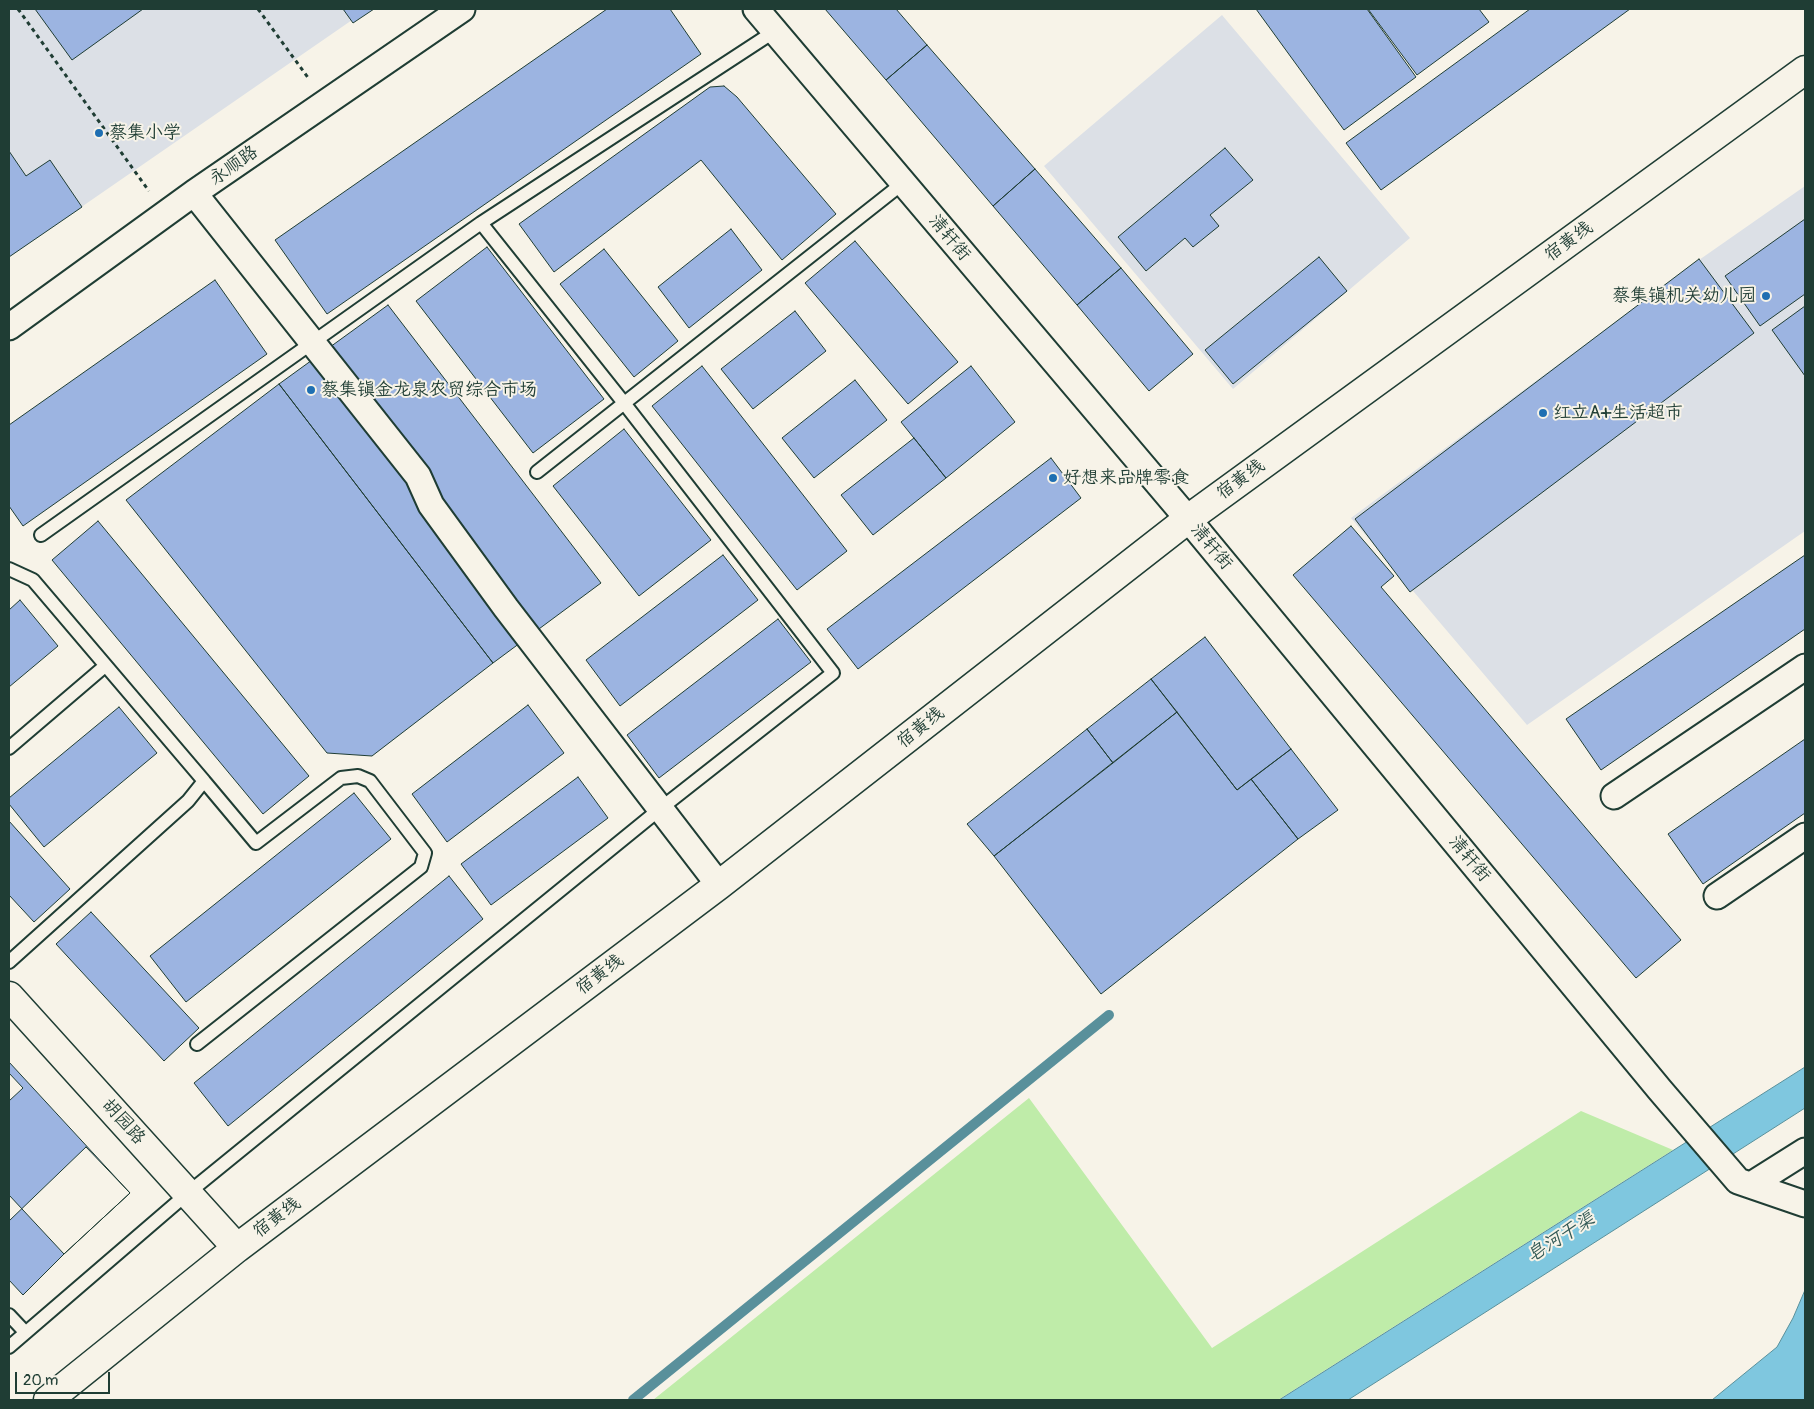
<!DOCTYPE html>
<meta charset="utf-8">
<style>
body{margin:0}
#map{position:relative;width:1814px;height:1409px;overflow:hidden;background:#f7f3e8;font-family:Pangolin,sans-serif}
canvas{display:block}
.frame{position:absolute;inset:0;border:10px solid #1f3d34;pointer-events:none}
.scale{position:absolute;left:15px;top:1372px;width:95px;height:22px;box-sizing:border-box;border:2px solid #1f3d34;border-top:0;padding-left:6px;font-size:15px;line-height:18px;white-space:nowrap;color:#1f3d34;-webkit-text-stroke:4px #f7f3e8;paint-order:stroke}
</style>
<div id="map">
<canvas width="1814" height="1409"></canvas>
<div class="frame"></div>
<div class="scale">20 m</div>
</div>
<script>
const context = document.querySelector('canvas').getContext('2d');
context.lineJoin = 'round';
function fillPath(path, color) {
  context.fillStyle = color;
  context.fill(path, 'evenodd');
}
function poly(rows) {
  const path = new Path2D();
  for (const r of rows) {
    path.moveTo(r[0], r[1]);
    for (let i = 2; i < r.length; i += 2) path.lineTo(r[i], r[i + 1]);
  }
  return path;
}
function stroke(path, color, width, dash) {
  context.strokeStyle = color;
  context.lineWidth = width;
  context.lineCap = dash ? 'butt' : 'round';
  context.setLineDash(dash || []);
  context.stroke(path);
}
function label(font, color, halo, rows, align = 'center') {
  context.font = font + ' Pangolin,"LXGW WenKai TC",sans-serif';
  context.lineWidth = 4;
  context.setLineDash([]);
  context.textBaseline = 'middle';
  context.strokeStyle = halo;
  context.fillStyle = color;
  for (const [text, x, y, turn = 0] of rows) {
    context.save();
    context.translate(x, y);
    context.rotate((+turn || 0) * Math.PI / 180);
    context.textAlign = isNaN(turn) ? turn : align;
    if (halo) context.strokeText(text, 0, 0);
    context.fillText(text, 0, 0);
    context.restore();
  }
}
const built = poly([
 [9,9,368,9,9,257],
 [1222,15,1410,238,1233,389,1044,166],
 [1805,186,1805,531,1527,725,1351,518,1699,260]
]);
const green = poly([
 [1029,1098,1212,1348,1581,1111,1673,1150,1278,1400,653,1400]
]);
const water = poly([
 [1805,1067,1805,1108,1348,1400,1279,1400,1805,1067],
 [1805,1290,1805,1400,1712,1400,1777,1347,1793,1318,1805,1290]
]);
const stream = poly([
 [633,1400,1109,1015]
]);
const building = poly([
 [35,9,143,9,72,60,35,9],
 [343,9,374,9,353,23,343,9],
 [607,9,670,9,701,54,327,314,275,240,607,9],
 [825,9,896,9,927,45,886,80,825,9],
 [1256,9,1367,9,1416,77,1344,130,1256,9],
 [1368,9,1479,9,1489,22,1417,75,1368,9],
 [1530,9,1630,9,1381,190,1346,143,1530,9],
 [927,45,1035,169,993,206,886,80,927,45],
 [724,86,737,97,836,214,782,260,701,160,554,272,519,224,710,87,724,86],
 [1225,148,1253,180,1210,215,1219,226,1193,247,1185,238,1146,271,1118,237,1225,148],
 [9,151,26,176,50,160,82,207,9,257,9,151],
 [1035,169,1121,268,1077,305,993,206,1035,169],
 [1805,219,1805,294,1760,326,1725,276,1805,219],
 [731,229,762,270,689,328,658,287,731,229],
 [855,241,958,362,908,404,805,283,855,241],
 [487,247,604,399,533,453,416,301,487,247],
 [604,249,678,341,634,377,560,284,604,249],
 [1319,257,1347,291,1233,384,1205,350,1319,257],
 [1699,259,1754,333,1410,592,1355,519,1699,259],
 [1121,268,1193,354,1149,391,1077,305,1121,268],
 [215,280,267,354,23,526,9,506,9,425,215,280],
 [388,305,601,583,493,663,279,384,388,305],
 [1805,306,1805,376,1772,330,1805,306],
 [795,311,826,351,753,409,721,369,795,311],
 [702,366,847,551,797,590,652,406,702,366],
 [971,366,1015,422,946,478,901,422,971,366],
 [855,380,887,420,814,478,782,438,855,380],
 [279,384,493,663,372,756,327,753,126,500,279,384],
 [624,429,711,540,639,596,553,486,624,429],
 [914,438,946,478,873,535,841,495,914,438],
 [1051,458,1081,498,858,669,827,629,1051,458],
 [98,521,309,776,263,814,52,560,98,521],
 [1351,526,1394,576,1381,587,1681,940,1636,978,1293,575,1351,526],
 [723,555,758,600,620,706,586,660,723,555],
 [1805,555,1805,629,1601,770,1566,719,1805,555],
 [20,600,58,646,9,687,9,610,20,600],
 [778,619,811,662,659,778,627,735,778,619],
 [1205,637,1291,749,1237,790,1151,679,1205,637],
 [1151,679,1177,712,1113,763,1087,729,1151,679],
 [528,705,564,753,447,842,412,794,528,705],
 [119,707,157,753,44,847,9,804,9,798,119,707],
 [1177,712,1237,790,1251,779,1298,839,1101,994,994,856,1177,712],
 [1087,729,1113,763,994,856,967,824,1087,729],
 [1805,739,1805,813,1703,884,1668,834,1805,739],
 [1291,749,1338,810,1298,839,1251,779,1291,749],
 [578,777,608,818,491,905,461,864,578,777],
 [354,793,391,839,186,1002,150,956,354,793],
 [9,821,70,889,34,922,9,895,9,821],
 [449,876,483,919,228,1126,194,1083,449,876],
 [91,912,199,1028,164,1061,56,944,91,912],
 [9,1062,130,1193,64,1254,9,1195,9,1062],
 [9,1073,23,1088,9,1101,9,1073],
 [86,1147,130,1193,64,1254,23,1295,9,1280,9,1221,86,1147]
]);
const path = poly([
 [18,9,149,191],
 [258,9,309,79]
]);
const lane = poly([
 [537,472,903,183],
 [41,535,481,223,775,31],
 [9,569,33,580,204,781,188,801,9,962],
 [9,748,105,666],
 [197,1044,421,867,425,853,370,781,358,776,341,778,256,843,204,781],
 [9,1315,25,1332],
 [9,1347,188,1193,660,809,833,673,624,403,481,223]
]);
const street = poly([
 [756,9,1188,519,1660,1090,1738,1181,1805,1204],
 [194,193,418,476,431,505,506,608,719,885],
 [9,327,194,193,462,9],
 [1614,796,1805,667],
 [1717,896,1805,836],
 [1751,1185,1805,1151]
]);
const secondary = poly([
 [9,996,237,1248],
 [48,1400,237,1248,719,885,1188,519,1805,70]
]);
const markers = [
 [99,133,5,"#1f6fb2"],
 [1766,296,5,"#1f6fb2"],
 [311,390,5,"#1f6fb2"],
 [1543,413,5,"#1f6fb2"],
 [1053,478,5,"#1f6fb2"]
];
const poiNames = [
 ["蔡集小学",109,133],
 ["蔡集镇机关幼儿园",1756,296,"right"],
 ["蔡集镇金龙泉农贸综合市场",321,390],
 ["红立A+生活超市",1553,413],
 ["好想来品牌零食",1063,478]
];
const streetNames = [
 ["永顺路",234,166,-35],
 ["清轩街",949,238,50],
 ["宿黄线",1569,242,-36],
 ["宿黄线",1241,480,-36],
 ["清轩街",1211,547,50],
 ["宿黄线",921,728,-38],
 ["清轩街",1469,859,50],
 ["宿黄线",600,975,-37],
 ["胡园路",123,1122,48],
 ["宿黄线",277,1218,-37]
];
const waterNames = [
 ["皂河干渠",1561,1238,-32]
];
fillPath(built, '#dce0e6');
fillPath(green, '#bfeca9');
fillPath(water, '#7fc7df');
stroke(water, '#59909b', 1);
stroke(stream, '#59909b', 10);
fillPath(building, '#9cb4e1');
stroke(building, '#1f3d34', 1);
stroke(lane, '#1f3d34', 16);
stroke(street, '#1f3d34', 29);
stroke(secondary, '#1f3d34', 31);
stroke(path, '#1f3d34', 3, [4, 4]);
stroke(lane, '#f7f3e8', 12);
stroke(street, '#f7f3e8', 25);
stroke(secondary, '#f7f3e8', 28);
for (const [x, y, r, color] of markers) {
  const dot = new Path2D();
  dot.arc(x, y, r, 0, 2 * Math.PI);
  context.fillStyle = color;
  context.fill(dot);
  stroke(dot, '#f7f3e8', 2);
}
label('18px', '#1f3d34', '#f7f3e8', poiNames, 'left');
label('18px', '#1f3d34', '#f7f3e8', streetNames);
label('italic 19px', '#325956', '#f7f3e8', waterNames);
</script>
